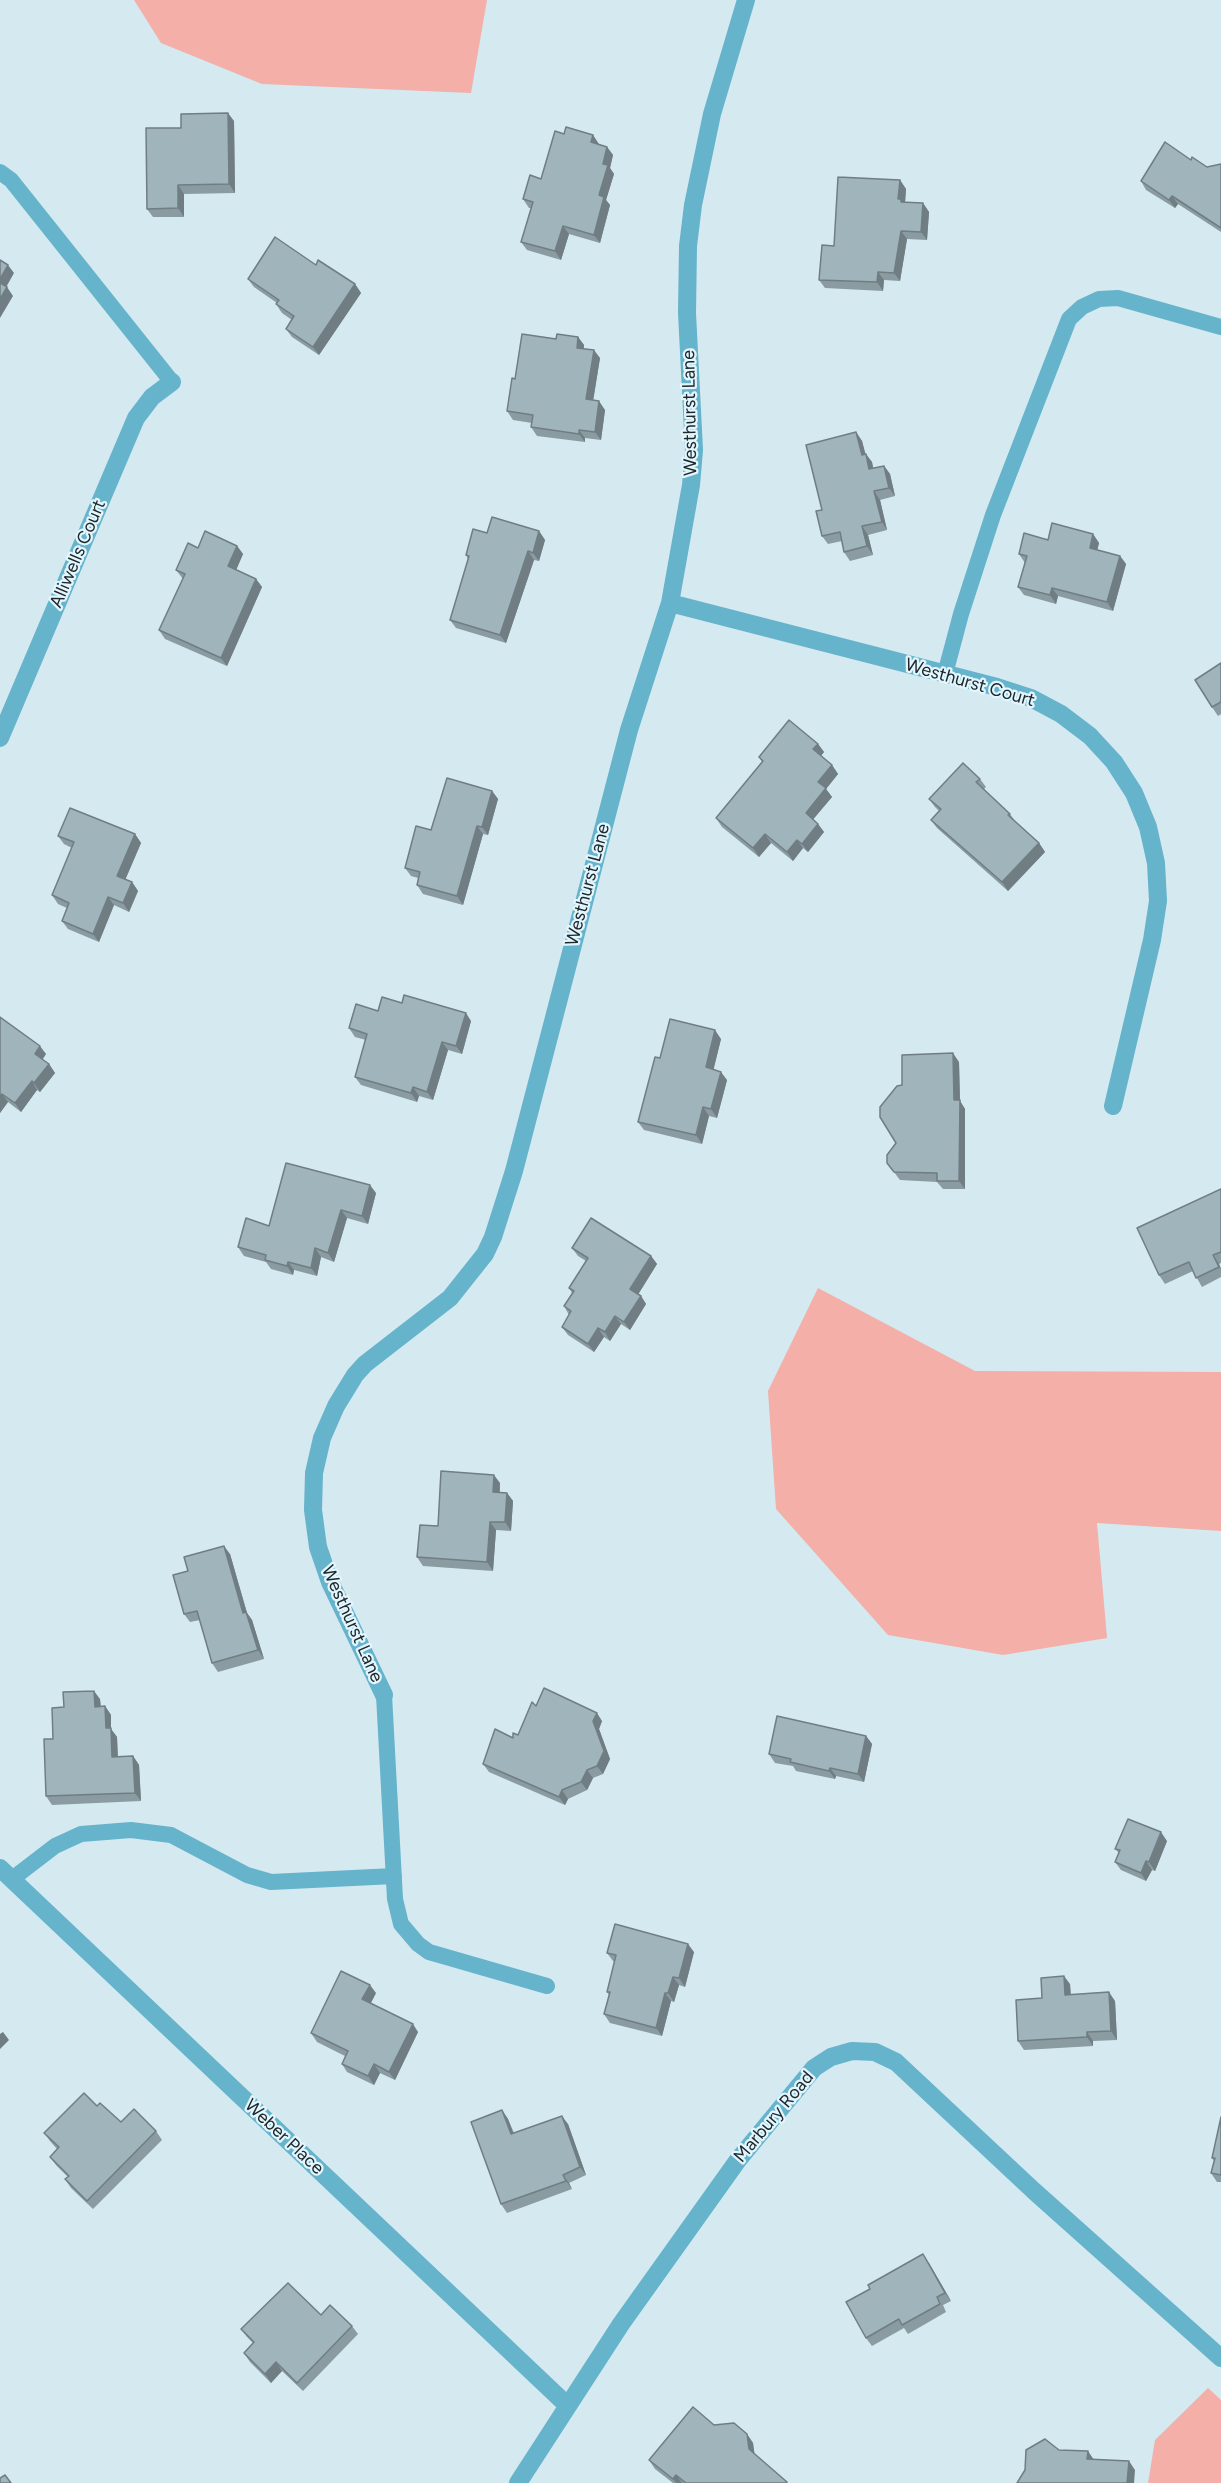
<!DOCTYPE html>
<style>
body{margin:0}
canvas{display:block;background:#d4e9f0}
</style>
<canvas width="1221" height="2483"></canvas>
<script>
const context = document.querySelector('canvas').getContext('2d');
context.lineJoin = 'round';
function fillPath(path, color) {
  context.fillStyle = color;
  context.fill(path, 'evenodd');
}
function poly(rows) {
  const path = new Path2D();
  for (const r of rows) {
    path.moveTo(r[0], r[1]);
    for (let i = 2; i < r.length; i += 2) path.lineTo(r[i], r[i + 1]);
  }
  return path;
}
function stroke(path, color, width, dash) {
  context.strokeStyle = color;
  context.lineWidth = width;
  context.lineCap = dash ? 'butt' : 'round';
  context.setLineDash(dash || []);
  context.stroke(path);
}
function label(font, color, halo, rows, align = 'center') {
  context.font = font + ' Figtree,sans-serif';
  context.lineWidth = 4.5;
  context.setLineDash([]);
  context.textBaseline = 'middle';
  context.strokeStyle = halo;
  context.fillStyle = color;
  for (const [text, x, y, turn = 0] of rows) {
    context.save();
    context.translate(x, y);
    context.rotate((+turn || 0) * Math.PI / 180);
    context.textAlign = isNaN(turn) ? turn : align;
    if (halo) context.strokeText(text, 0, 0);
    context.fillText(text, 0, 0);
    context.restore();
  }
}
const green = poly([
 [134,0,487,0,471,93,262,84,161,43],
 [818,1288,975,1371,1221,1372,1221,1531,1097,1523,1107,1638,1003,1655,888,1635,776,1509,768,1391],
 [1208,2388,1221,2400,1221,2483,1148,2483,1155,2440]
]);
const service = poly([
 [0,172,11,180,172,382],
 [945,674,961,614,993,515,1069,319,1082,307,1099,299,1118,298,1221,327],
 [384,1695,395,1899,401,1924,418,1944,429,1952,547,1986],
 [12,1879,55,1846,81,1834,131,1830,171,1835,247,1875,271,1882,394,1876]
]);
const minor = poly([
 [670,603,997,687,1031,698,1061,714,1090,736,1114,762,1134,793,1148,827,1156,863,1158,901,1152,940,1113,1106],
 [0,738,136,418,152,397,172,382],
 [384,1695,330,1582,318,1547,313,1510,314,1473,322,1438,336,1406,355,1375,365,1364,450,1298,485,1254,493,1237,514,1171,629,730,670,603,691,485,694,450,687,313,688,246,693,205,712,114,746,0],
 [0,1868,568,2406],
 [518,2483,621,2324,738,2160,814,2068,831,2057,852,2051,875,2052,896,2062,1034,2191,1221,2358]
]);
const wall = poly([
 [234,121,235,193,184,194,184,217,153,217,147,209,181,128],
 [593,135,598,144,607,147,613,155,610,168,614,174,606,200,610,205,600,243,569,234,561,260,527,250,521,242,531,208,529,208,523,199,541,179],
 [1191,160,1207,167,1221,164,1221,232,1178,204,1175,208,1146,190,1141,181],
 [900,180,906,189,905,202,923,203,929,212,927,240,907,239,900,281,884,280,883,291,825,288,819,280,834,246],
 [316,265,355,284,361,293,319,355,292,337,286,329,292,320,282,313,276,304,277,303,254,287,248,279],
 [578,337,584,345,584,349,600,358,593,400,605,410,601,440,585,438,585,442,537,436,531,427,532,423,513,420,507,411,515,379,556,339],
 [856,432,862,441,865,454,872,462,873,468,884,466,890,474,895,496,880,500,887,530,868,535,873,555,850,561,844,552,842,541,828,544,822,536,822,510],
 [539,531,545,540,539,561,534,560,506,643,456,628,450,620,468,559,466,555,487,533],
 [1093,534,1099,543,1097,550,1120,556,1126,564,1113,611,1058,596,1056,604,1024,595,1018,587,1025,563,1019,554,1048,540],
 [237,546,243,554,236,570,256,579,262,587,227,666,165,639,159,630,183,579,176,570,198,548],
 [1221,663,1221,714,1218,716,1212,707],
 [818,744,824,752,821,756,832,765,838,774,826,789,832,797,813,819,818,824,824,832,808,852,803,848,793,861,771,843,759,857,722,827,716,818,762,762,759,757],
 [980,779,986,787,984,789,1010,814,1015,821,1039,843,1045,852,1008,891,937,828,931,820,939,811,935,807,929,799],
 [492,791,498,799,488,835,483,834,463,905,423,894,417,885,418,878,411,876,405,868,431,830],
 [135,834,141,843,125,880,132,882,138,891,129,912,114,905,99,942,68,929,62,921,67,908,58,904,52,895,72,848,64,844,58,836],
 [402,1003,471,1021,462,1054,448,1050,433,1100,419,1096,417,1102,361,1085,355,1077,366,1040,355,1037,349,1028,378,1011],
 [0,1017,46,1054,42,1059,49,1064,55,1073,40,1092,37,1090,21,1112,8,1102,0,1113],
 [721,1039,713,1070,727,1080,717,1118,709,1116,702,1144,644,1130,638,1122,660,1058],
 [959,1062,960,1101,965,1109,965,1189,943,1189,937,1182,900,1180,887,1163,896,1143,902,1085],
 [1221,1189,1221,1263,1219,1264,1221,1268,1221,1277,1202,1287,1193,1271,1165,1284,1159,1275],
 [376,1193,368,1224,347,1218,334,1262,321,1257,317,1276,294,1270,293,1275,271,1269,266,1262,244,1256,238,1247,269,1226],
 [572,1248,651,1256,657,1264,638,1294,641,1296,646,1304,630,1330,621,1324,610,1341,604,1337,594,1352,568,1335,562,1327,569,1315,564,1306,572,1293,569,1288,586,1261,578,1256],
 [500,1483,500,1492,507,1493,513,1501,511,1531,496,1530,493,1571,423,1566,417,1557,438,1526],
 [230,1554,247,1613,252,1620,264,1659,218,1672,212,1663,200,1620,190,1622,184,1614,188,1571],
 [100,1699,101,1706,105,1706,111,1715,111,1729,117,1737,118,1757,133,1756,139,1765,141,1801,52,1805,46,1796,53,1739,64,1707],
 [536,1706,602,1721,599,1729,610,1759,603,1774,593,1778,587,1790,568,1799,565,1805,489,1772,483,1764,513,1738,518,1735],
 [866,1736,872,1744,864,1782,836,1776,835,1779,796,1771,793,1766,775,1763,769,1754],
 [1167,1841,1155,1871,1152,1870,1146,1881,1121,1870,1115,1862,1119,1853,1115,1849],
 [694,1952,685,1987,679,1985,674,2002,671,2001,662,2036,610,2023,604,2014,609,1995,607,1992,615,1962,613,1961,607,1953],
 [1070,1984,1071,1995,1115,2001,1117,2040,1093,2041,1093,2046,1024,2050,1018,2041,1042,1998],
 [376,1993,371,2003,418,2032,395,2080,380,2073,374,2085,347,2072,342,2064,345,2056,317,2042,311,2033],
 [97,2106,121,2122,156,2131,162,2140,93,2209,71,2188,65,2179,68,2177,56,2165,50,2157,57,2149,50,2141,44,2133],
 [502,2110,508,2119,514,2133,568,2124,586,2175,569,2183,572,2189,507,2213,501,2204],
 [1221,2117,1221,2182,1217,2182,1211,2173,1214,2161,1212,2158],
 [929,2263,951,2301,943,2305,946,2312,908,2334,904,2328,872,2346,866,2338],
 [321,2315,352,2326,358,2334,303,2391,282,2371,271,2383,250,2362,244,2353,253,2343,247,2337,241,2329],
 [714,2425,747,2434,753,2443,754,2454,788,2483,673,2483,655,2469,649,2460]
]);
const shadedWall = poly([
 [228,113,234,121,235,193,229,184],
 [593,135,599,144,597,150,591,142],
 [607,147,613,155,610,168,614,174,606,200,610,205,600,243,594,235,599,195,603,164],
 [900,180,906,189,905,203,907,211,898,199],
 [178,185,184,194,184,217,178,208],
 [1172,196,1178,204,1175,208,1169,200],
 [923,203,929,212,927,240,921,232],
 [563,226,569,234,561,260,555,251],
 [901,231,907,239,900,281,894,273],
 [8,265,14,273,4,291,0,285,0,279],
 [878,272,884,280,883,291,877,282],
 [355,284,361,293,319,355,313,347],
 [7,287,13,296,0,318,0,299],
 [578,337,584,345,583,356,577,348],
 [594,350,600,358,592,408,586,399],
 [599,401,605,410,601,440,595,432],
 [579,430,585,438,585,442,579,434],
 [856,432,862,441,868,463,862,455],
 [866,454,872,462,875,478,869,469],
 [884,466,890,474,895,496,889,488],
 [874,491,880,500,887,530,882,522],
 [862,526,868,535,873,555,867,546],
 [539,531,545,540,539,561,533,553],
 [1093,534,1099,543,1096,556,1090,548],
 [237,546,243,554,234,575,228,566],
 [528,551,534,560,506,643,500,635],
 [1120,556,1126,564,1113,611,1107,602],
 [256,579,262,587,227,666,221,658],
 [1052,588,1058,596,1056,604,1050,595],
 [818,744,824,752,819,758,813,749],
 [832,765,838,774,826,789,832,797,811,822,806,813,818,782],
 [492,791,498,799,488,835,482,827],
 [818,824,824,832,808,852,802,844],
 [477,826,483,834,463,905,457,896],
 [135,834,141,843,123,885,117,876],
 [765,834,771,843,759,857,753,848],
 [797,840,803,848,793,861,787,852],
 [1039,843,1045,852,1008,891,1002,882],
 [132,882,138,891,129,912,123,903],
 [108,897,114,905,99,942,93,934],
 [466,1013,471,1021,462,1054,456,1046],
 [715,1030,721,1039,712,1076,706,1067],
 [442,1042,448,1050,433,1100,427,1092],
 [40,1046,46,1054,41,1062,35,1054],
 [953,1053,959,1062,960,1101,965,1109,965,1189,959,1181,954,1100],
 [49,1064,55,1073,40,1092,34,1083],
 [721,1072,727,1080,717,1118,711,1109],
 [32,1081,37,1090,21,1112,15,1103],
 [413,1087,419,1096,417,1102,411,1093],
 [2,1094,8,1102,0,1113,0,1096],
 [703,1107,709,1116,702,1144,696,1135],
 [370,1185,376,1193,368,1224,362,1216],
 [341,1210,347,1218,334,1262,328,1253],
 [315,1248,321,1257,317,1276,311,1268],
 [1213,1255,1219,1264,1221,1270,1219,1267],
 [651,1256,657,1264,636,1298,630,1289],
 [288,1262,294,1270,293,1275,287,1266],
 [641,1296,646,1304,630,1330,624,1322],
 [615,1316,621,1324,610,1341,605,1332],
 [598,1328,604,1337,594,1352,588,1344],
 [494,1475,500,1483,499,1500,493,1492],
 [507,1493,513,1501,511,1531,505,1522],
 [490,1522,496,1530,493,1571,487,1562],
 [224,1546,230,1554,247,1613,252,1620,264,1659,258,1650,243,1613],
 [94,1691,100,1699,101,1715,95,1707],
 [105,1706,111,1715,111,1729,117,1737,118,1766,112,1757,106,1728],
 [597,1713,602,1721,599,1729,610,1759,603,1774,597,1766,593,1721],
 [866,1736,872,1744,864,1782,858,1774],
 [133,1756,139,1765,141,1801,135,1793],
 [830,1768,836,1776,835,1779,829,1771],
 [587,1770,593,1778,587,1790,581,1782],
 [562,1790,568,1799,565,1805,559,1797],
 [1161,1832,1167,1841,1155,1871,1149,1862],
 [1146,1861,1152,1870,1146,1881,1141,1873],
 [688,1944,694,1952,685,1987,679,1978],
 [1064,1976,1070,1984,1071,2004,1065,1995],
 [673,1977,679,1985,674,2002,668,1993],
 [370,1985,376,1993,368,2008,362,1999],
 [1109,1992,1115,2001,1117,2040,1111,2031],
 [665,1993,671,2001,662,2036,656,2028],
 [413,2024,418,2032,395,2080,389,2072],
 [3,2032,9,2040,0,2049,0,2034],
 [1087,2032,1093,2041,1093,2046,1087,2037],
 [374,2064,380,2073,374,2085,368,2076],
 [502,2110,508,2119,517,2143,511,2134],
 [562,2116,568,2124,586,2175,580,2167],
 [563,2175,569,2183,572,2189,566,2181],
 [923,2254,929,2263,951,2301,945,2293],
 [276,2362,282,2371,271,2383,265,2374],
 [747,2434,753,2443,755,2457,749,2449],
 [1088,2451,1094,2460,1087,2459],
 [1129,2461,1135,2470,1134,2483,1127,2483],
 [676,2475,682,2483,676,2483,673,2479]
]);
const building = poly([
 [228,113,229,184,178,185,178,208,147,209,146,128,181,128,181,114,228,113],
 [566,127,593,135,591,142,607,147,603,164,608,165,599,195,604,197,594,235,563,226,555,251,521,242,533,202,523,199,530,175,541,179,555,131,564,134,566,127],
 [1165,142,1191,160,1192,157,1207,167,1221,164,1221,228,1172,196,1169,200,1141,181,1165,142],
 [838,177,900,180,898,199,901,199,901,202,923,203,921,232,901,231,894,273,878,272,877,282,819,280,822,245,834,246,838,177],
 [275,237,316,265,318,260,355,284,313,347,286,329,294,316,276,304,279,300,248,279,275,237],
 [0,260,8,265,0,279,0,260],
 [0,283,7,287,0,299,0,283],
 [522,334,556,339,557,334,578,337,577,348,594,350,586,399,599,401,595,432,579,430,579,434,531,427,533,415,507,411,512,378,515,379,522,334],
 [856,432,862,455,866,454,869,469,884,466,889,488,874,491,882,522,862,526,867,546,844,552,840,532,822,536,816,511,822,510,806,445,856,432],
 [492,517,539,531,533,553,528,551,500,635,450,620,469,556,466,555,473,529,487,533,492,517],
 [1052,523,1093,534,1090,548,1120,556,1107,602,1052,588,1050,595,1018,587,1027,556,1019,554,1024,533,1048,540,1052,523],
 [205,531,237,546,228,566,256,579,221,658,159,630,185,574,176,570,188,543,198,548,205,531],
 [1221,663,1221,702,1212,707,1195,680,1221,663],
 [789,720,818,744,813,749,832,765,818,782,826,788,806,813,818,824,802,844,797,840,787,852,765,834,753,848,716,818,763,761,759,757,789,720],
 [963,763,980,779,976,782,1010,814,1008,815,1039,843,1002,882,931,820,941,809,929,799,963,763],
 [447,778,492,791,482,827,477,826,457,896,417,885,420,872,405,868,416,826,431,830,447,778],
 [70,808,135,834,117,876,132,882,123,903,108,897,93,934,62,921,69,903,52,895,74,842,58,836,70,808],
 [404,995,466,1013,456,1046,442,1042,427,1092,413,1087,411,1093,355,1077,367,1034,349,1028,356,1004,378,1011,382,997,402,1003,404,995],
 [0,1017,40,1046,35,1054,49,1064,34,1083,32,1081,15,1103,2,1094,0,1096,0,1017],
 [670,1019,715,1030,706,1067,721,1072,711,1109,703,1107,696,1135,638,1122,655,1057,660,1058,670,1019],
 [953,1053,954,1100,960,1100,959,1181,937,1181,937,1173,894,1172,887,1163,887,1155,896,1143,880,1117,880,1107,897,1086,902,1085,902,1055,953,1053],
 [286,1163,370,1185,362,1216,341,1210,328,1253,315,1248,311,1268,288,1262,287,1266,265,1260,266,1255,238,1247,246,1218,269,1226,286,1163],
 [1221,1189,1221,1252,1213,1255,1219,1267,1196,1278,1189,1262,1159,1275,1137,1228,1221,1189],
 [591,1218,651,1256,630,1289,641,1296,624,1322,615,1316,605,1332,598,1328,588,1344,562,1327,571,1311,564,1306,574,1291,569,1288,588,1258,572,1248,591,1218],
 [441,1471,494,1475,493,1492,507,1493,505,1522,490,1522,487,1562,417,1557,420,1525,438,1526,441,1471],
 [224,1546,243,1613,246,1612,258,1650,212,1663,197,1611,184,1614,173,1575,188,1571,184,1557,224,1546],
 [544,1688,597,1713,593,1721,604,1751,597,1766,587,1770,581,1782,562,1790,559,1797,483,1764,495,1729,513,1738,513,1733,518,1735,532,1702,536,1706,544,1688],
 [94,1691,95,1707,105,1706,106,1728,111,1728,112,1757,133,1756,135,1793,46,1796,44,1739,53,1739,52,1708,64,1707,63,1692,94,1691],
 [777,1716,866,1736,858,1774,830,1768,829,1771,790,1762,791,1759,769,1754,777,1716],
 [1128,1819,1161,1832,1149,1862,1146,1861,1141,1873,1115,1862,1120,1850,1115,1849,1128,1819],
 [615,1924,688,1944,679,1978,673,1977,668,1993,665,1993,656,2028,604,2014,610,1992,607,1992,616,1955,607,1953,615,1924],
 [341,1971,370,1985,362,1999,413,2024,389,2072,374,2064,368,2076,342,2064,348,2051,311,2033,341,1971],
 [1064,1976,1065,1995,1109,1992,1111,2031,1087,2032,1087,2037,1018,2041,1016,2000,1042,1998,1041,1978,1064,1976],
 [84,2093,97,2106,100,2103,121,2122,134,2109,156,2131,87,2201,65,2179,69,2176,50,2157,59,2147,44,2133,84,2093],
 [502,2110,511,2134,562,2116,580,2167,563,2175,566,2181,501,2204,471,2122,502,2110],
 [1221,2117,1221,2175,1211,2173,1215,2158,1212,2158,1221,2117],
 [923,2254,945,2293,937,2297,940,2304,902,2325,899,2319,866,2338,846,2302,870,2289,868,2285,923,2254],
 [288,2283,321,2315,330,2305,352,2326,297,2383,276,2362,265,2374,244,2353,254,2342,241,2329,288,2283],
 [693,2407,714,2425,734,2423,747,2434,749,2449,787,2482,786,2483,686,2483,676,2475,673,2479,649,2460,693,2407],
 [1045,2439,1059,2450,1088,2451,1087,2459,1129,2461,1127,2483,1017,2483,1025,2470,1026,2450,1045,2439],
 [5,2475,11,2483,0,2483,0,2478,5,2475]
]);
const streetNames = [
 ["Westhurst Lane",690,413,-91],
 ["Alliwells Court",78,554,-67],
 ["Westhurst Court",970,683,16],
 ["Westhurst Lane",588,885,-75],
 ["Westhurst Lane",352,1624,66],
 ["Marbury Road",774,2117,-50],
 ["Weber Place",284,2137,43]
];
fillPath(green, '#f3afa8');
stroke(service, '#66b3cc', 16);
stroke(minor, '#66b3cc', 18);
fillPath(wall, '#8a9ba1');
fillPath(shadedWall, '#707e83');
fillPath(building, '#a0b4bb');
stroke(building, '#707e83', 1.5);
label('18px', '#20282a', '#e1f6fe', streetNames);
</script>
